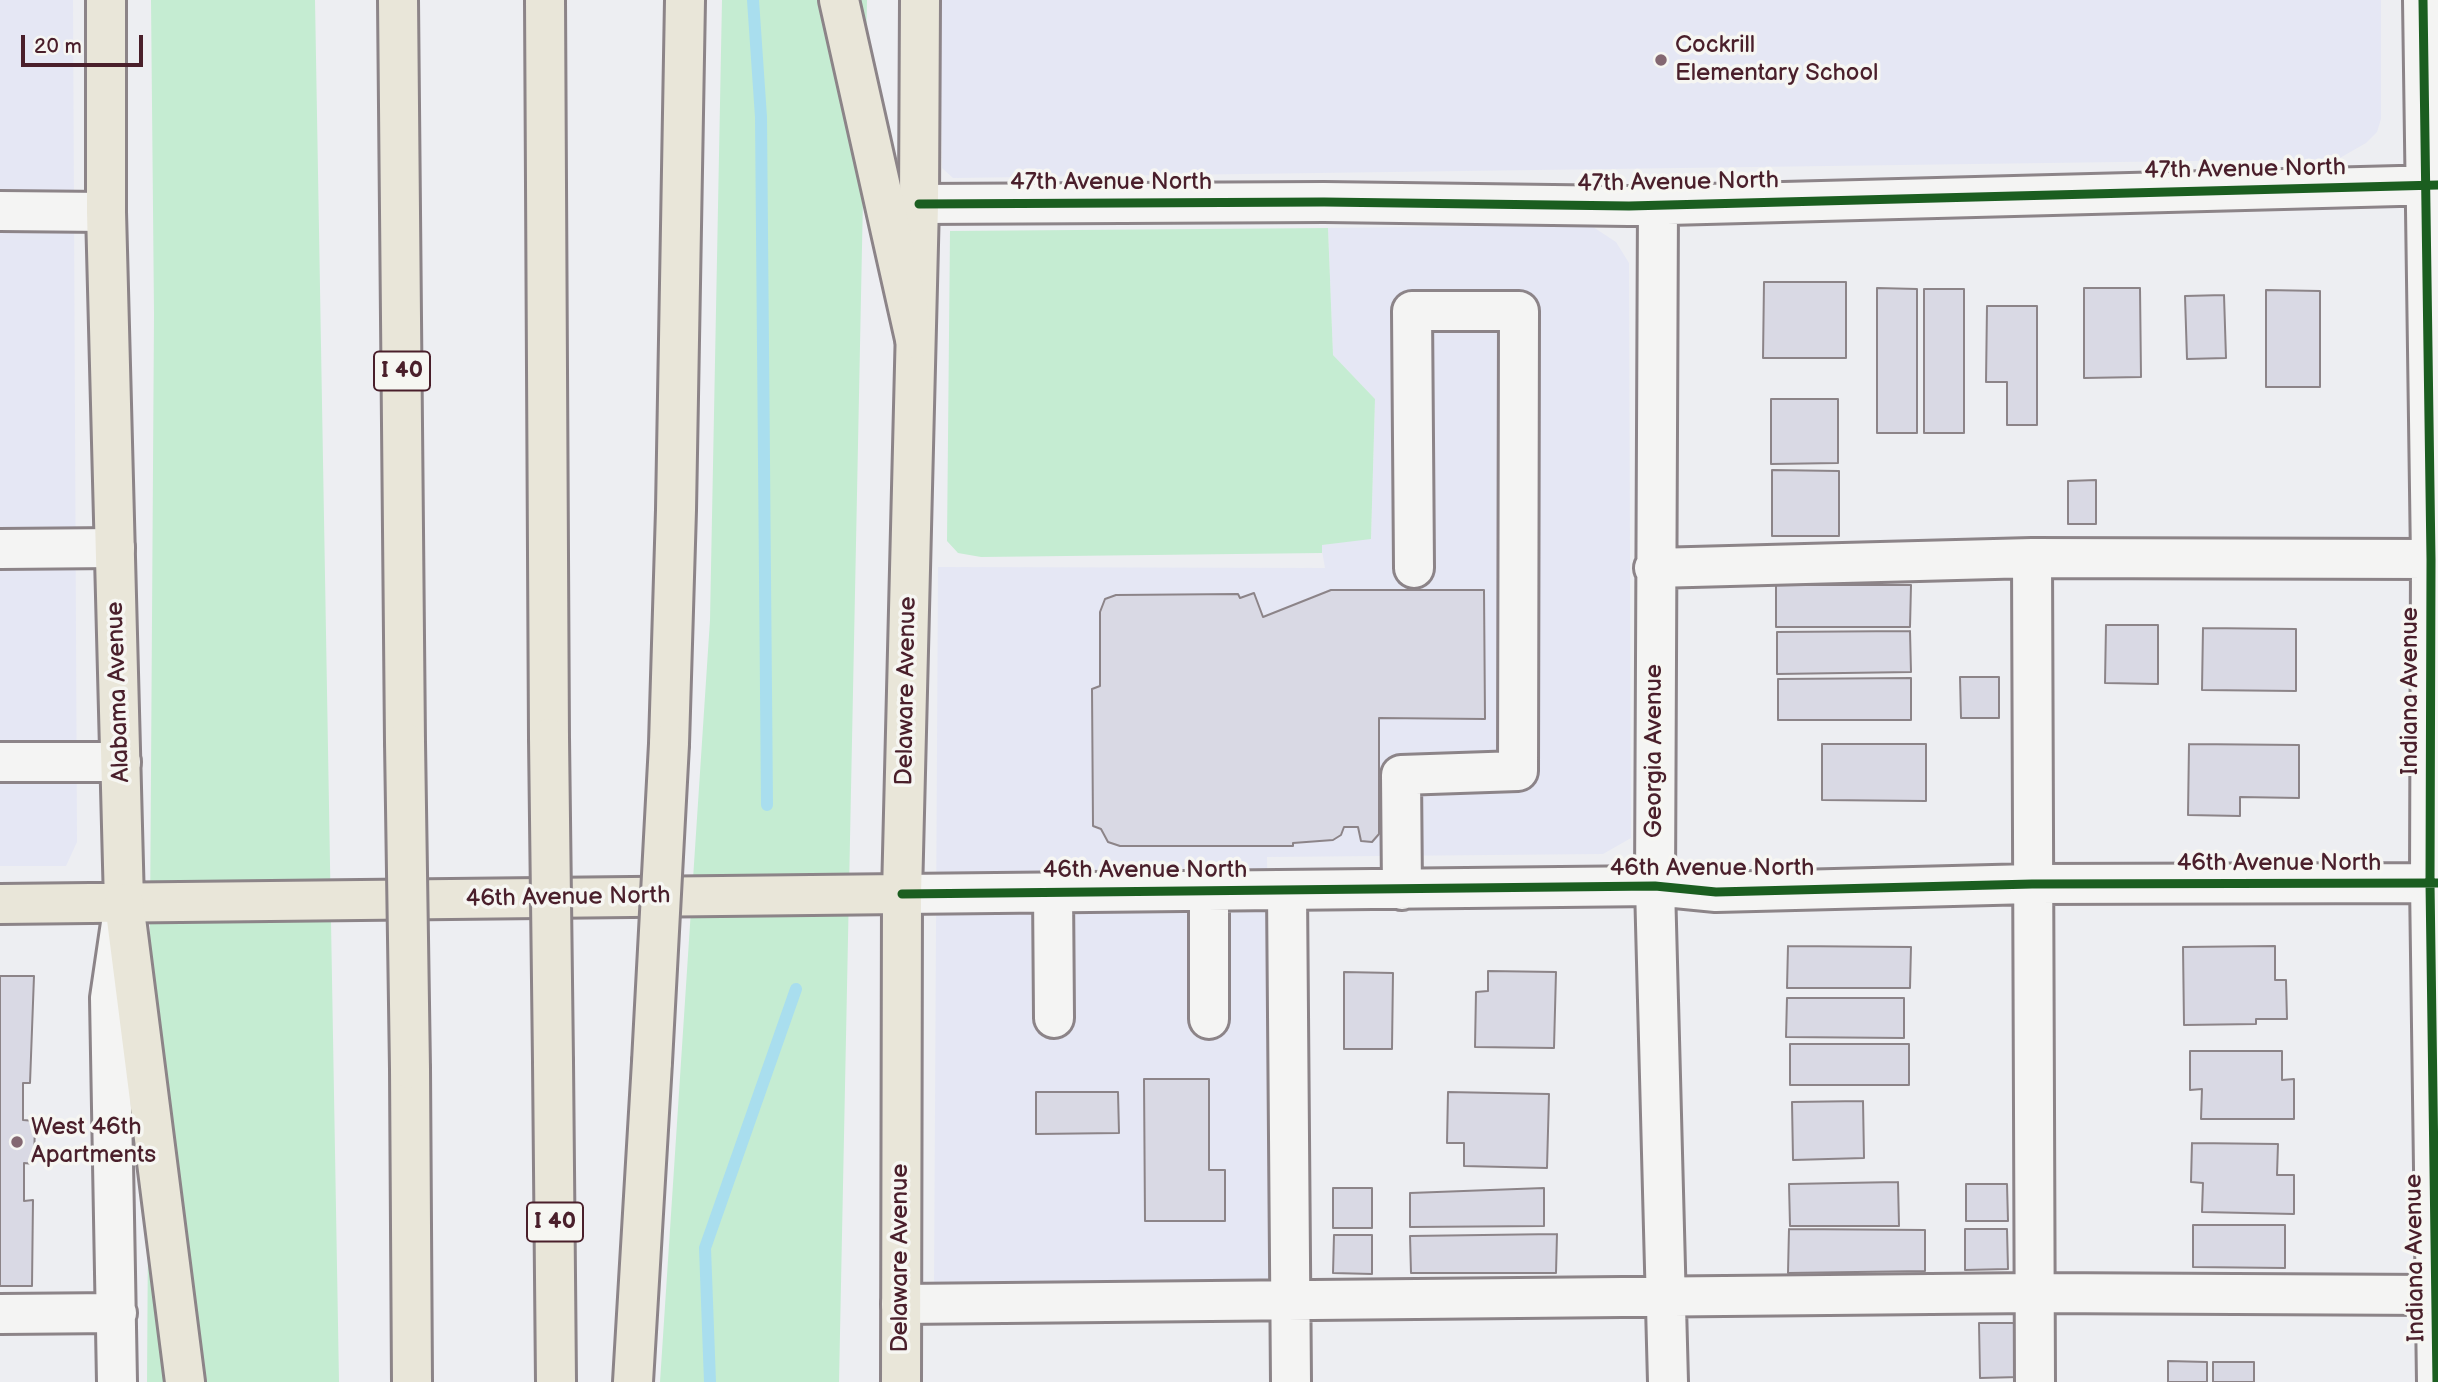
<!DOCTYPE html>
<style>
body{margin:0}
#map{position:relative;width:2438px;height:1382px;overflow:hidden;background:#edeef2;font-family:"Balsamiq Sans",sans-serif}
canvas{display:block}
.scale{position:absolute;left:21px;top:35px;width:122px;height:32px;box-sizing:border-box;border:4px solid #4a1f2b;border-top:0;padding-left:9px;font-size:21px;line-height:24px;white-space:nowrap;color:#4a1f2b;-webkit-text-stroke:5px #f6f6f2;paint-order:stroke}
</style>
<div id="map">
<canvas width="2438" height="1382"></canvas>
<div class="scale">20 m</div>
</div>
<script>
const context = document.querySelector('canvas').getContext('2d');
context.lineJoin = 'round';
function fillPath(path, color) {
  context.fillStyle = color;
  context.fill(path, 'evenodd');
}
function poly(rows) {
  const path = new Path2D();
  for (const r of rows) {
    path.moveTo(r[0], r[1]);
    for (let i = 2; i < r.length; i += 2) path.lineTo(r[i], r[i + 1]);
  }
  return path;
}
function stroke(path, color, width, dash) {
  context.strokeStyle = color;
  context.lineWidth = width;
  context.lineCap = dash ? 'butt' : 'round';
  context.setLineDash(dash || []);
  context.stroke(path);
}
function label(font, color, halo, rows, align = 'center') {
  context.font = font + ' "Balsamiq Sans",sans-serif';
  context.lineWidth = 7;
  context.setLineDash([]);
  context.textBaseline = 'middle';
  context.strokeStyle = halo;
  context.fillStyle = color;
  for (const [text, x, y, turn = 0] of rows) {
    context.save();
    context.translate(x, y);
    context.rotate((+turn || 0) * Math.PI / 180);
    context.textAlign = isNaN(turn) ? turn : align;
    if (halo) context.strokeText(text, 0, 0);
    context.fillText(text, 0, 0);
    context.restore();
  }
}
const built = poly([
 [0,0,73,0,77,842,66,866,0,866],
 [940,0,2381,0,2381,119,2377,132,2366,143,2338,159,953,178,942,168],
 [1590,225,1616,242,1629,263,1631,838,1603,854,1267,857,1272,1282,934,1289,938,567,1325,568,1321,545,1371,538,1375,399,1333,355,1328,228]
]);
const green = poly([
 [151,0,315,0,339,1382,147,1382,154,314],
 [722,0,867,0,839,1382,660,1382,710,620],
 [1328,228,1333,355,1375,399,1371,539,1322,545,1322,553,981,557,958,553,947,541,950,231]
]);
const stream = poly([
 [753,0,761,117,767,805],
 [710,1382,705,1248,796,989]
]);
const building = poly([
 [1764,282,1846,282,1846,358,1763,358,1764,282],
 [1877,288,1917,289,1917,433,1877,433,1877,288],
 [2084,288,2140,288,2141,377,2084,378,2084,288],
 [1924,289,1964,289,1964,433,1924,433,1924,289],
 [2266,290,2320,291,2320,387,2266,387,2266,290],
 [2224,295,2226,358,2187,359,2185,296,2224,295],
 [1987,306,2037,306,2037,425,2007,425,2007,382,1986,382,1987,306],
 [1771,399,1838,399,1838,463,1771,464,1771,399],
 [1772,470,1839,471,1839,536,1772,536,1772,470],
 [2096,480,2096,524,2068,524,2068,481,2096,480],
 [1776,585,1911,585,1910,627,1776,627,1776,585],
 [1331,590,1484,590,1485,719,1379,718,1379,834,1372,842,1361,841,1358,827,1344,827,1341,835,1333,840,1293,843,1293,846,1120,846,1108,842,1101,829,1093,826,1092,689,1100,686,1100,612,1105,599,1116,595,1238,594,1240,598,1254,593,1263,617,1331,590],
 [2106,625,2158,625,2158,684,2105,683,2106,625],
 [2203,628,2296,629,2296,691,2202,690,2203,628],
 [1910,631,1911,672,1777,674,1777,632,1910,631],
 [1960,677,1999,677,1999,718,1961,718,1960,677],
 [1911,678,1911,720,1778,720,1778,679,1911,678],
 [1822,744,1926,744,1926,801,1822,800,1822,744],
 [2189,744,2299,745,2299,798,2240,797,2240,816,2188,815,2189,744],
 [1788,946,1911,947,1910,988,1787,988,1788,946],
 [2275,946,2275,980,2286,980,2287,1019,2256,1019,2256,1024,2184,1025,2183,947,2275,946],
 [1488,971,1556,972,1554,1048,1475,1047,1476,992,1488,991,1488,971],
 [1344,972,1393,973,1392,1049,1344,1049,1344,972],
 [0,976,34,976,30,1083,23,1083,23,1120,35,1121,34,1164,24,1163,24,1201,33,1200,32,1286,0,1286,0,976],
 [1787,998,1904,998,1904,1038,1786,1037,1787,998],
 [1790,1044,1909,1044,1909,1085,1790,1085,1790,1044],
 [2190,1051,2282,1051,2282,1080,2294,1079,2294,1119,2201,1119,2202,1089,2190,1090,2190,1051],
 [1144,1079,1209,1079,1209,1170,1225,1170,1225,1221,1145,1221,1144,1079],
 [1036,1092,1118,1092,1119,1133,1036,1134,1036,1092],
 [1448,1092,1549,1094,1547,1168,1464,1166,1464,1143,1447,1143,1448,1092],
 [1863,1101,1864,1158,1793,1160,1792,1102,1863,1101],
 [2192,1143,2278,1144,2277,1175,2294,1175,2294,1214,2202,1212,2203,1183,2191,1182,2192,1143],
 [1898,1182,1899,1226,1790,1226,1789,1184,1898,1182],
 [1966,1184,2007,1184,2008,1221,1966,1221,1966,1184],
 [1333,1188,1372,1188,1372,1228,1333,1228,1333,1188],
 [1544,1188,1544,1226,1410,1227,1410,1193,1544,1188],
 [2193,1225,2285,1225,2285,1268,2193,1267,2193,1225],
 [1789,1229,1925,1230,1925,1271,1788,1273,1789,1229],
 [1965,1229,2007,1229,2008,1269,1965,1270,1965,1229],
 [1557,1234,1556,1273,1411,1273,1410,1236,1557,1234],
 [1334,1235,1372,1235,1372,1274,1333,1273,1334,1235],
 [1979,1323,2019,1323,2019,1377,1980,1378,1979,1323],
 [2168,1361,2207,1362,2207,1382,2168,1382,2168,1361],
 [2213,1362,2254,1362,2254,1382,2213,1382,2213,1362]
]);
const minor = poly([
 [2423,0,2431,559,2430,883,2437,1382],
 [1658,203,1655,886,1668,1382],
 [919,204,1324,202,1629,206,2438,185],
 [0,211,106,212],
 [0,549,115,548],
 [2032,558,2035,1382],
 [1654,568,2032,558,2431,559],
 [0,762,121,762],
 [1053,890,1054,1018],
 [1402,890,1401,775,1518,771,1519,311,1412,311,1414,568],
 [1209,891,1209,1019],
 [1287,891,1291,1382],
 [902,894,1655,886,1716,892,2032,884,2438,883],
 [901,1304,2034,1293,2436,1295],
 [0,1314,117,1313],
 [117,1382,110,998,121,923]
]);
const major = poly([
 [106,0,106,212,124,903],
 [0,904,902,894],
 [901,1382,902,894,919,204,920,0]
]);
const highway = poly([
 [398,0,405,742],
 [545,0,549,738],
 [839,0,915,339],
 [669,744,676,510,685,0],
 [124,903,185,1382],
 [553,1062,556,1382],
 [410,1069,412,1382],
 [633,1382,652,1062]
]);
const highwayBridge = poly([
 [549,738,553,1062],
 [405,742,410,1069],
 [652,1062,669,744]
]);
const cycleway = poly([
 [2423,0,2431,559,2430,883,2437,1382],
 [919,204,1324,202,1629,206,2438,185],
 [902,894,1655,886,1716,892,2032,884,2438,883]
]);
const markers = [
 [1661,60,7,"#836771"],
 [17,1142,7,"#836771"]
];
const shields = [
 [402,371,56],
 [555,1222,56]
];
const shieldNames = [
 ["I 40",402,371],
 ["I 40",555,1222]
];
const poiNames = [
 ["Cockrill",1675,46],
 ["Elementary School",1675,74],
 ["West 46th",31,1128],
 ["Apartments",31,1156]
];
const streetNames = [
 ["47th Avenue North",2245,170,-1],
 ["47th Avenue North",1111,183],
 ["47th Avenue North",1678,183,-1],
 ["Delaware Avenue",907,691,-89],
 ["Indiana Avenue",2411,691,-90],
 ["Alabama Avenue",119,692,-92],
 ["Georgia Avenue",1655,751,-90],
 ["46th Avenue North",2279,864],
 ["46th Avenue North",1712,869],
 ["46th Avenue North",1145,871],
 ["46th Avenue North",568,898,-1],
 ["Delaware Avenue",901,1258,-90],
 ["Indiana Avenue",2416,1258,-91]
];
fillPath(built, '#e5e7f4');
fillPath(green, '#c5ecd2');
stroke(stream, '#a9deee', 12);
fillPath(building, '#d9d9e4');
stroke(building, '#8c8488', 2);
stroke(minor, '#8c8488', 44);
stroke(major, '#8c8488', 44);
stroke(highway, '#8c8488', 44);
stroke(minor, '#f4f4f3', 38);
stroke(major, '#e9e6d9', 38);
stroke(highway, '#e9e6d9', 38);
stroke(highwayBridge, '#8c8488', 44, []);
stroke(highwayBridge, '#e9e6d9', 38);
stroke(cycleway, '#1b5e20', 9);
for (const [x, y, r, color] of markers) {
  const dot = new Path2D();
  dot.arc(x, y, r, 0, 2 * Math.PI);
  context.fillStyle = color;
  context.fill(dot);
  stroke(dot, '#f6f6f2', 2.5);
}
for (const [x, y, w] of shields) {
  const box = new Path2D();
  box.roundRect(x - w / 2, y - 19.5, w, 39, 5);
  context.fillStyle = '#f6f6f2';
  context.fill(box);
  stroke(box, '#4a1f2b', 2);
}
label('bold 23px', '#4a1f2b', null, shieldNames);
label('24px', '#4a1f2b', '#f6f6f2', poiNames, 'left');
label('24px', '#4a1f2b', '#f6f6f2', streetNames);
</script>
